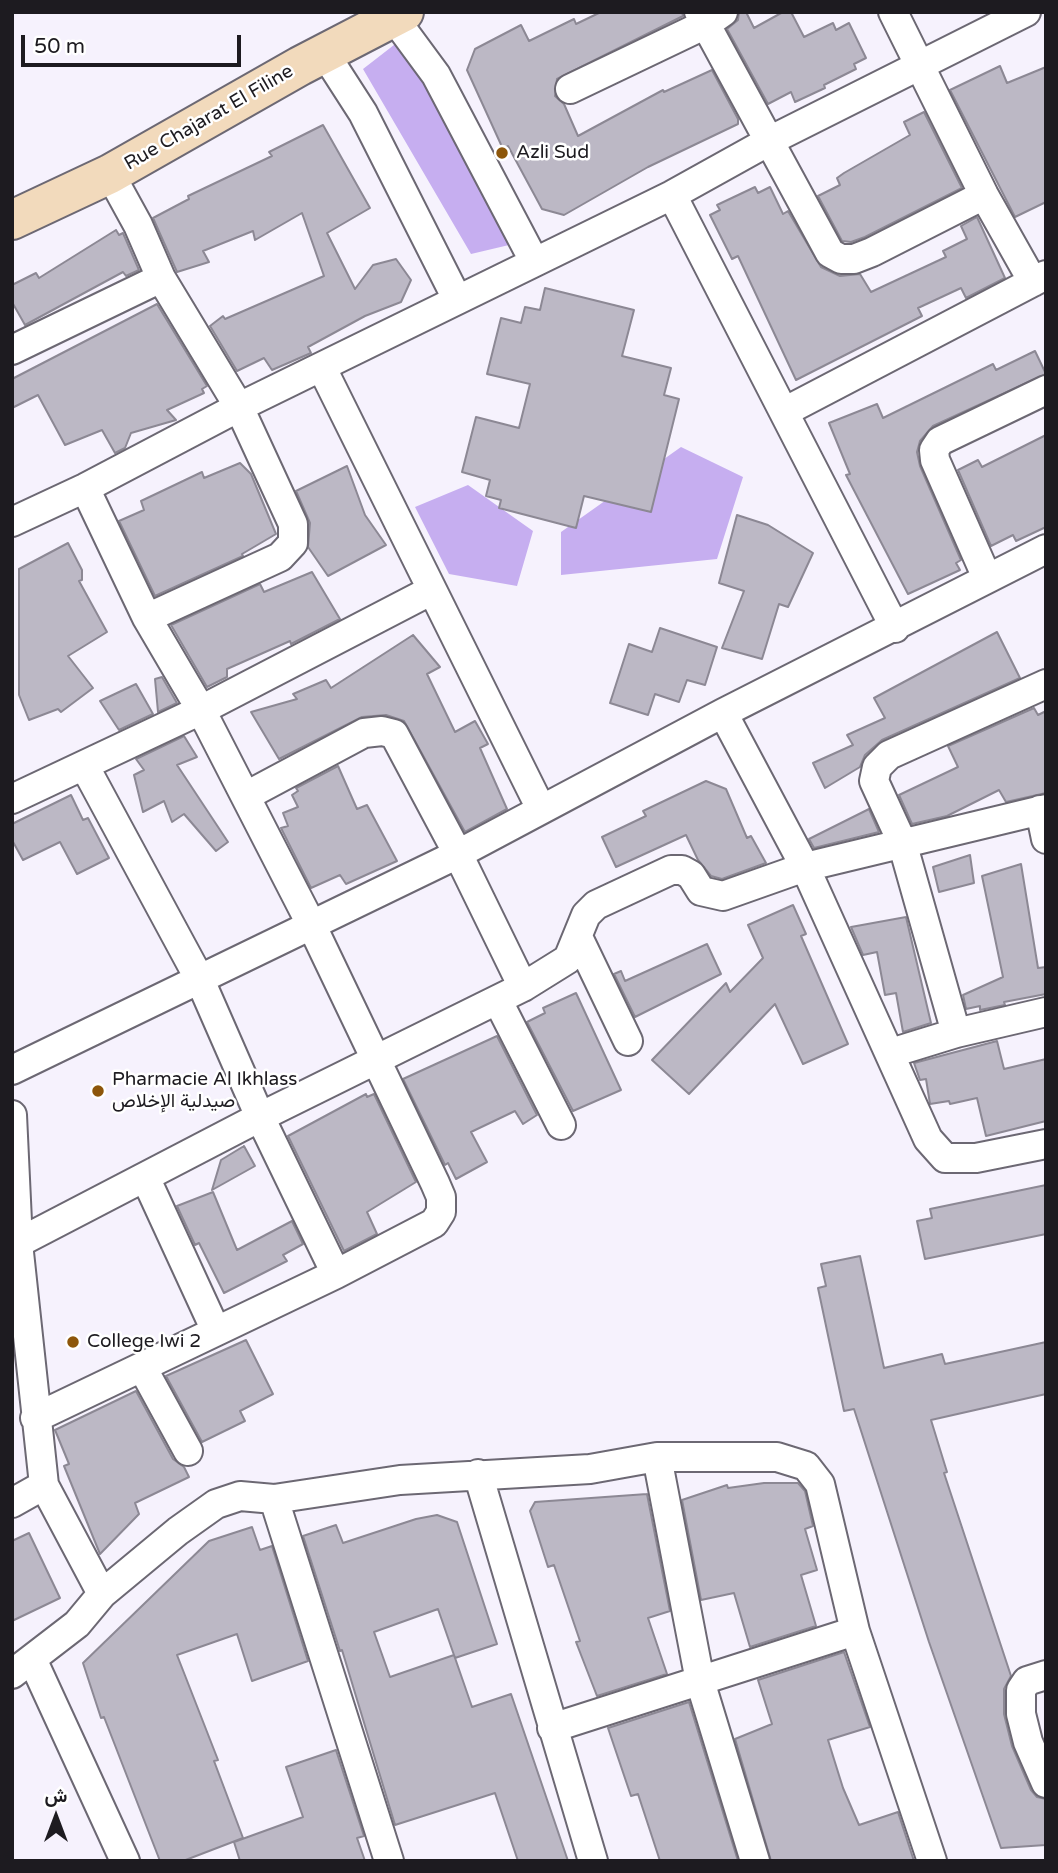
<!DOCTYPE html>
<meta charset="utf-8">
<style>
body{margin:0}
#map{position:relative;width:1058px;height:1873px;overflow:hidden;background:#f6f2fd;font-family:"Varela Round",Vazirmatn,sans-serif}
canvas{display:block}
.frame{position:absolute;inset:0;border:14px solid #1d1b20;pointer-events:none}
.north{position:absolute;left:21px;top:1782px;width:70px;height:70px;-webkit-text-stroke:5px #fff;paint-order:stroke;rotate:0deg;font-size:19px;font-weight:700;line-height:28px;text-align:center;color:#1d1b20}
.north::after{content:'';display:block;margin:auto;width:24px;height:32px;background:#1d1b20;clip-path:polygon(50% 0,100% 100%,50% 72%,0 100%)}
.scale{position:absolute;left:21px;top:35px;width:220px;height:32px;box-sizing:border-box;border:4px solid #1d1b20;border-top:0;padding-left:9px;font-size:21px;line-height:24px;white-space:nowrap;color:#1d1b20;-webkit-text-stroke:5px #fff;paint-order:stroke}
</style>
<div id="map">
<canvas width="1058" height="1873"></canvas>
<div class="frame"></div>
<div class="north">ش</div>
<div class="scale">50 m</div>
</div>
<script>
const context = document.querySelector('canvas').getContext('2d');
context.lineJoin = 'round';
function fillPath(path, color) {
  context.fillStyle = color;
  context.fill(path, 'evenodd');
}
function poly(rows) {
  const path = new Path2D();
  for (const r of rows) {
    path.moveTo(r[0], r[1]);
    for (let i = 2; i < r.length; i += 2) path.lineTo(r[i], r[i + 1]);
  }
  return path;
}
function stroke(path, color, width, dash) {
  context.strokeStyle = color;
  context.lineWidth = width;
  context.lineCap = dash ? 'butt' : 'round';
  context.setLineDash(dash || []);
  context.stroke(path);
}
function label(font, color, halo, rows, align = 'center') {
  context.font = font + ' "Varela Round",Vazirmatn,sans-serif';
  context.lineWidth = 5;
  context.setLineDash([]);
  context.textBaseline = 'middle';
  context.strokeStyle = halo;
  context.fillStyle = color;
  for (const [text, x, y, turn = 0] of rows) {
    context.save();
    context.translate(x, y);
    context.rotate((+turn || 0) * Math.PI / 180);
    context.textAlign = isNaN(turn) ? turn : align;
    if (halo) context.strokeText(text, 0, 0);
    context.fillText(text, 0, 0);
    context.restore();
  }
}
const forest = poly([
 [403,38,447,125,509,245,471,254,363,69],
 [681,447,743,477,717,559,561,575,561,532],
 [468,485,533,531,517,586,449,574,415,507]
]);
const building = poly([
 [601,12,682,12,683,16,557,79,555,96,564,104,578,136,663,90,664,92,712,70,738,119,738,124,648,167,564,215,542,209,508,146,503,149,467,70,475,49,521,25,529,41,574,19,576,24,601,12],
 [739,12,746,12,754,28,783,12,791,12,804,37,833,23,836,30,849,23,866,58,854,64,856,69,824,85,825,88,795,102,791,92,768,104,727,29,738,20,739,12],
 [1000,66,1007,83,1046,67,1046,202,1015,217,950,90,1000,66],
 [924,112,962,188,865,237,851,242,842,241,818,196,840,185,837,178,844,173,910,135,904,122,924,112],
 [323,125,370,208,327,233,355,289,373,265,396,259,411,280,401,302,365,316,308,347,311,353,272,370,264,358,237,371,210,326,223,316,225,319,324,276,302,213,255,240,253,231,203,251,209,262,177,272,153,218,189,199,188,196,272,156,269,152,323,125],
 [755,187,758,193,770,187,783,214,788,211,821,267,840,276,860,274,871,292,946,257,943,251,967,239,961,226,977,217,1005,278,966,298,961,288,918,308,922,316,796,380,738,256,732,259,710,215,720,210,717,205,755,187],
 [116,230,119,235,123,233,139,270,126,276,123,272,25,325,12,302,12,285,36,273,39,278,116,230],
 [545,288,634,310,622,356,671,368,664,395,679,399,651,512,584,496,576,528,499,508,501,500,486,496,490,480,462,472,476,417,519,428,530,384,487,374,501,318,521,323,525,307,540,310,545,288],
 [157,304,207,386,202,389,204,393,167,410,176,420,131,433,125,448,115,453,102,430,65,445,38,395,12,408,12,379,157,304],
 [1035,351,1046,374,933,426,920,441,917,452,920,466,961,560,956,563,960,570,908,594,846,475,850,474,829,423,877,404,883,418,993,364,996,370,1035,351],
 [1046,435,1046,527,1016,541,1013,535,991,546,958,470,978,460,982,467,1046,435],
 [240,463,251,474,276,534,242,554,243,556,155,596,119,521,144,510,141,501,202,472,204,478,240,463],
 [347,466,365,515,386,545,328,576,308,547,310,523,296,491,347,466],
 [737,515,768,525,813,553,788,607,779,604,762,659,722,648,744,591,719,583,737,515],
 [68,543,82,570,82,580,79,581,107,632,68,656,93,688,61,712,58,709,29,720,19,695,19,569,68,543],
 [312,572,340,619,291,644,290,641,227,669,227,677,207,687,171,625,260,584,264,592,312,572],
 [660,628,717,647,705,685,687,680,679,702,655,694,648,715,610,703,629,644,652,652,660,628],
 [997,632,1020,678,882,740,865,755,860,767,825,788,813,763,853,745,847,735,885,718,874,698,997,632],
 [413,635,440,667,427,674,455,732,475,721,488,744,480,748,507,809,465,832,404,721,386,715,362,717,279,759,251,712,297,699,293,694,326,680,331,688,413,635],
 [162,677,177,703,158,712,155,679,162,677],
 [136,684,153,714,119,730,100,701,136,684],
 [1034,708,1038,715,1046,711,1046,793,1006,802,999,790,947,816,912,824,899,795,958,767,948,746,1034,708],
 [184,736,197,757,177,765,228,842,216,851,184,814,172,822,164,801,143,812,134,775,144,770,136,759,184,736],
 [338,766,357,809,367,805,397,861,346,884,340,875,311,888,281,828,288,826,283,813,298,807,292,795,298,791,296,788,338,766],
 [706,781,726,789,747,838,751,836,766,863,722,879,711,876,698,860,686,835,616,867,602,837,646,816,643,811,706,781],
 [71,795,83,820,88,818,109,858,77,874,60,842,23,860,12,840,12,824,71,795],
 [869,809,879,832,814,848,809,839,869,809],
 [970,855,974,883,939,892,933,867,970,855],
 [1021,864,1038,968,1046,967,1046,994,1004,1002,1005,1005,980,1010,980,1006,966,1009,963,995,1003,977,982,876,1021,864],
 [793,905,806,934,801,936,848,1044,803,1064,775,1004,689,1094,652,1060,726,983,730,992,763,958,748,925,793,905],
 [906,917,931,1023,903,1032,896,993,885,995,877,952,863,955,851,927,906,917],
 [707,944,721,974,635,1017,614,974,621,971,625,981,707,944],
 [576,993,621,1090,573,1111,527,1022,545,1013,543,1008,576,993],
 [497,1036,537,1115,523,1124,515,1111,471,1132,487,1162,456,1179,448,1163,445,1165,403,1079,497,1036],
 [997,1041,1004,1069,1046,1059,1046,1121,986,1136,977,1098,950,1104,949,1101,930,1104,926,1079,920,1080,914,1063,997,1041],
 [366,1094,367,1097,374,1094,416,1182,367,1212,377,1234,344,1251,288,1136,366,1094],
 [244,1146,255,1166,212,1190,221,1160,244,1146],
 [1046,1185,1046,1234,925,1259,917,1221,932,1218,930,1209,1046,1185],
 [213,1192,237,1250,292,1221,303,1244,283,1255,287,1261,224,1293,199,1243,195,1245,177,1206,213,1192],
 [860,1256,884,1368,942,1354,945,1364,1046,1342,1046,1394,931,1420,947,1472,944,1473,1011,1676,1004,1689,1004,1714,1012,1746,1031,1790,1037,1797,1046,1799,1046,1845,1001,1848,929,1642,854,1409,844,1411,818,1288,826,1286,821,1264,860,1256],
 [246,1340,273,1394,240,1411,245,1421,202,1442,166,1376,246,1340],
 [136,1391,173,1459,184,1467,189,1477,135,1503,139,1514,100,1554,64,1466,69,1464,55,1430,136,1391],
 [764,1483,798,1483,805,1491,813,1526,805,1529,817,1570,801,1575,816,1626,750,1647,734,1593,701,1600,682,1500,727,1485,728,1488,764,1483],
 [647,1494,670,1611,648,1618,667,1674,597,1696,576,1642,580,1641,554,1565,548,1567,530,1511,535,1502,647,1494],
 [437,1515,457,1522,497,1644,455,1658,438,1609,374,1632,390,1677,454,1655,472,1707,511,1694,568,1861,518,1861,495,1793,395,1825,342,1650,340,1651,303,1536,336,1525,343,1543,416,1519,437,1515],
 [252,1527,260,1550,272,1546,308,1661,252,1681,237,1634,177,1655,218,1760,214,1761,243,1838,183,1861,160,1861,104,1717,101,1718,83,1663,209,1541,252,1527],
 [29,1533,60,1598,12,1621,12,1541,29,1533],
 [844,1652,870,1727,828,1740,843,1788,859,1825,898,1812,914,1861,771,1861,735,1739,772,1724,758,1680,844,1652],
 [689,1702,738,1861,660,1861,638,1794,631,1796,608,1728,689,1702],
 [336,1750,364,1836,357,1838,365,1861,240,1861,234,1842,303,1817,286,1767,336,1750]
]);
const street = poly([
 [699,12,830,253,841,259,854,259,872,252,984,195],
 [893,12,984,195,1033,282],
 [394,18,436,75,534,261],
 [325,54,363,113,457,299],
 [570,89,706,24,723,12],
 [110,174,138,225,161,278,239,407,293,524,293,543,280,557,147,618],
 [672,195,895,628],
 [12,350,161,278],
 [322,368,541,809],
 [784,412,1046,275],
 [12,522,85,488,239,407,672,195,771,140,1026,12],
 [987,578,935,460,934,450,940,441,1046,390],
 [723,713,805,867,928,1139,945,1158,976,1158,1046,1144],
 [85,767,200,980,260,1117,336,1274],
 [246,796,364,733,382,731,394,734,458,854,523,987],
 [12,799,201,710,432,590],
 [1040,810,1046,839],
 [578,937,628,1041],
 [498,1001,561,1125],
 [956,1033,902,842,874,781,877,767,889,755,1046,684],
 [891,1053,956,1033,1046,1012],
 [12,1070,458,854,723,713,1046,549],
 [12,1115,18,1243,44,1485,102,1594],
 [146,1179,216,1331],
 [12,1246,260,1117,523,987,568,959,586,915,596,905,671,870,682,870,691,875,701,891,723,896,805,867,1046,809],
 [142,1367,188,1451],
 [35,1418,336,1274,434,1223,441,1212,441,1197,435,1183,312,926,201,710,147,618,85,488],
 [657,1457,700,1681,755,1861],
 [478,1474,593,1861],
 [274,1499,389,1861],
 [12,1503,44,1485],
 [33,1661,125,1861],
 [12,1674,77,1624,102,1594,178,1531,216,1504,240,1496,274,1499,400,1480,590,1469,657,1457,777,1457,806,1466,820,1484,855,1631,932,1861],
 [1046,1675,1027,1681,1021,1690,1021,1714,1028,1742,1046,1783],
 [552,1728,855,1631]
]);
const secondary = poly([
 [12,220,110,174,300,66,404,12]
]);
const markers = [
 [502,153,7,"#8d560a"],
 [98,1091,7,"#8d560a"],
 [73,1342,7,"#8d560a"]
];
const streetNames = [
 ["Rue Chajarat El Filine",209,118,-30]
];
const poiNames = [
 ["Azli Sud",516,153],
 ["Pharmacie Al Ikhlass",112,1080],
 ["صيدلية الإخلاص",112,1102],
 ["College Iwi 2",87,1342]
];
fillPath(forest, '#c6aef0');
fillPath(building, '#bcb8c5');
stroke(building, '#8c8894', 2);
stroke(street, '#6c6873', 32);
stroke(secondary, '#6c6873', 42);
stroke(street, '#fff', 28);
stroke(secondary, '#f2dabc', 38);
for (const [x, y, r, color] of markers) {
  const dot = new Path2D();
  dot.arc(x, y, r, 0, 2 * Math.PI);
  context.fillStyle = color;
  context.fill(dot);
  stroke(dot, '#fff', 2.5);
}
label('19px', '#1d1b20', '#fff', streetNames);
label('19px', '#1d1b20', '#fff', poiNames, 'left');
</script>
